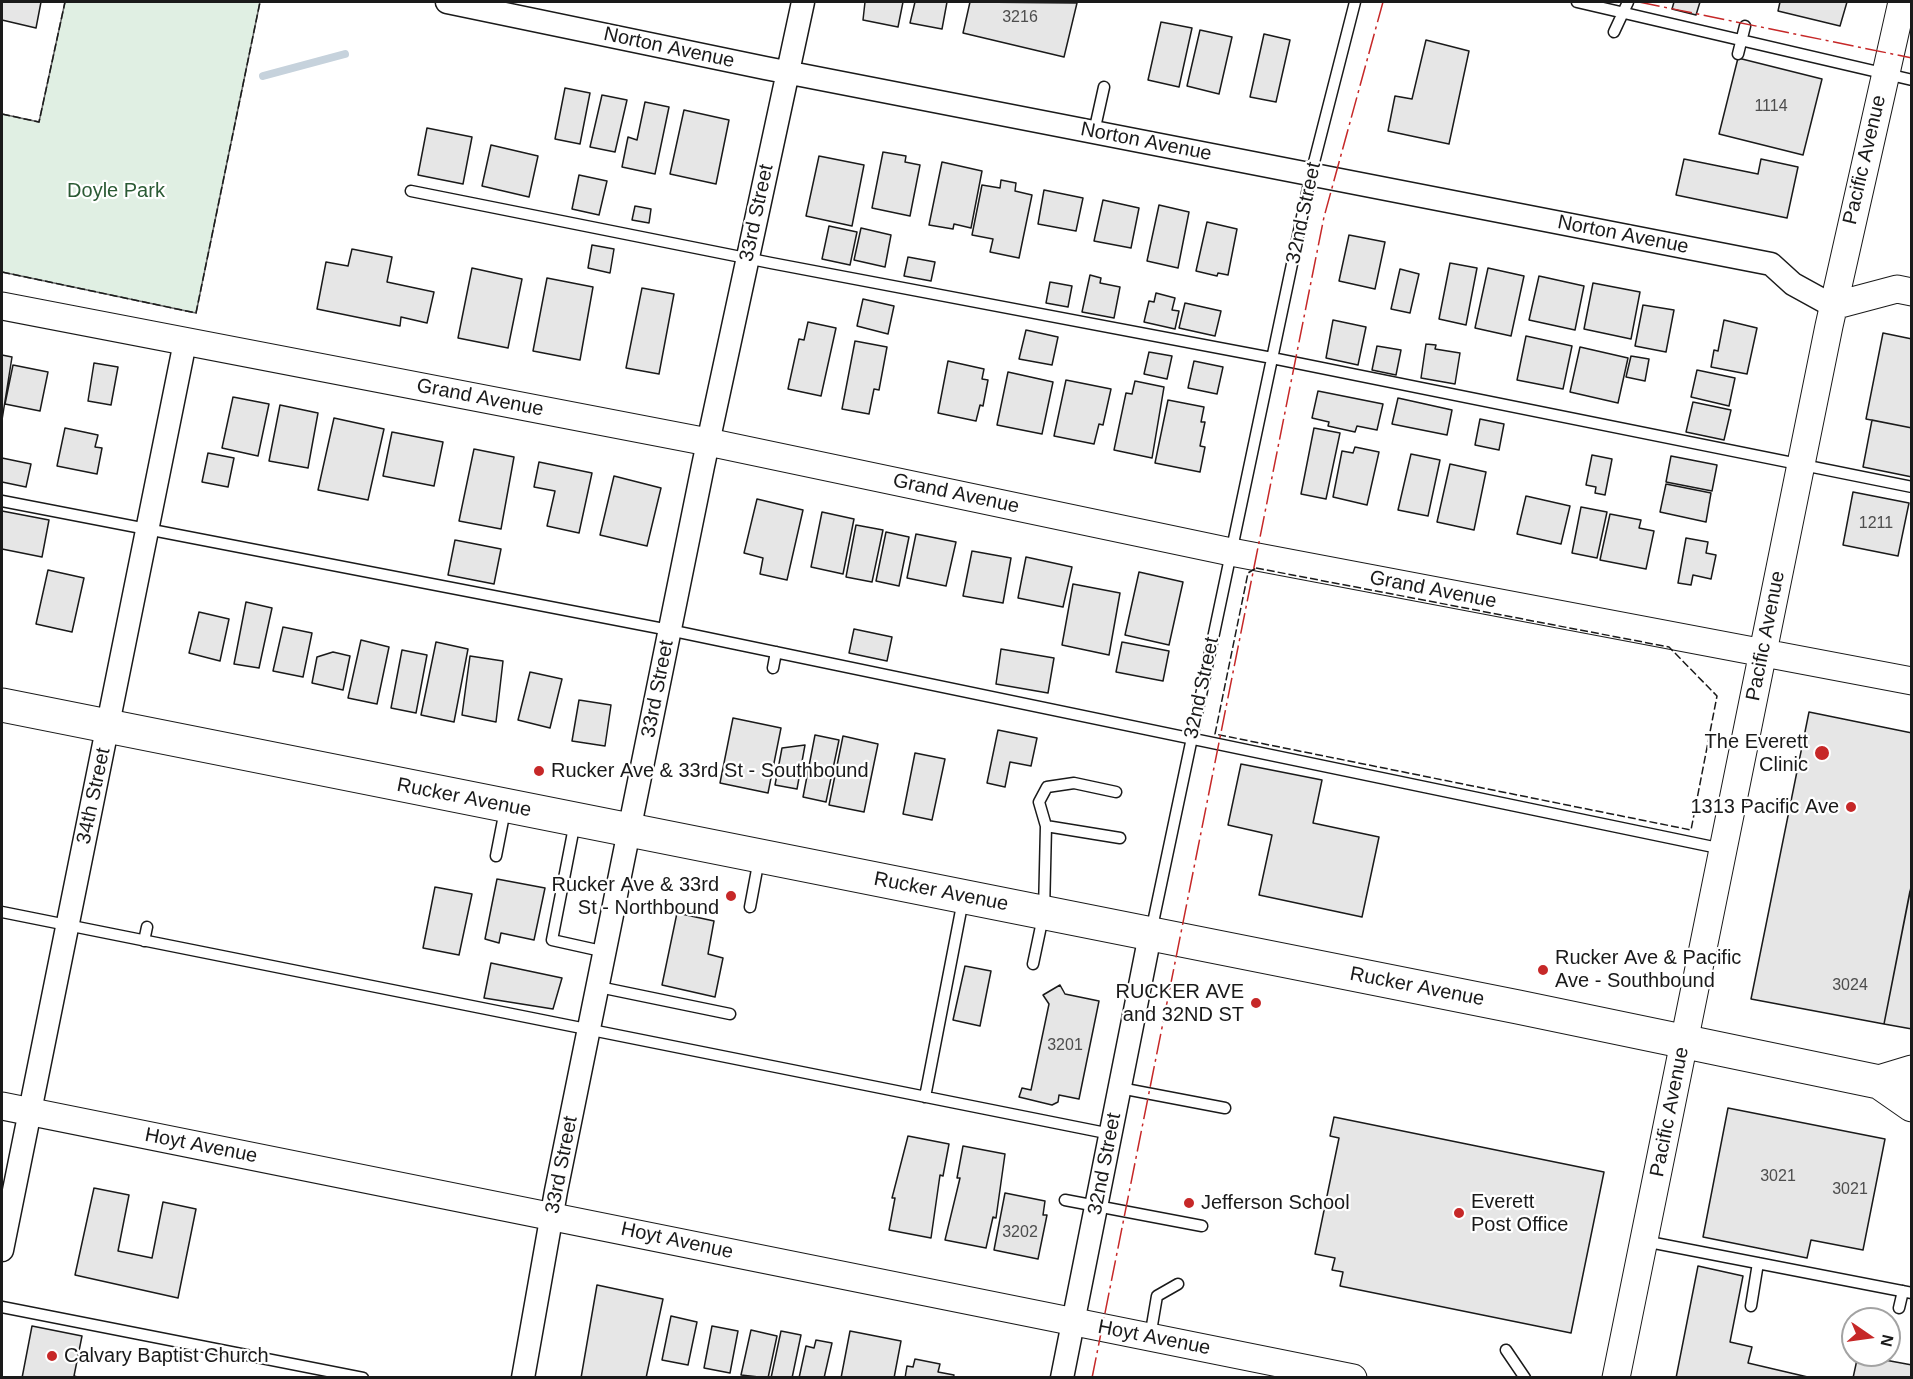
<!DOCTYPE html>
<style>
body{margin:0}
#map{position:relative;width:1913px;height:1379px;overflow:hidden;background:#fff;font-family:Arial,sans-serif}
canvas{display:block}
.frame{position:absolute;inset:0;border:3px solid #1a1a1a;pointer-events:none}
.north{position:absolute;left:1841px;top:1307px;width:60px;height:60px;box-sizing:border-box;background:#fff;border:2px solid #a3a3a3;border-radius:50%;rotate:103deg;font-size:16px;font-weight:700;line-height:24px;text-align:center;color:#1a1a1a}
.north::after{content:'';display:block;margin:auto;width:21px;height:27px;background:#c62828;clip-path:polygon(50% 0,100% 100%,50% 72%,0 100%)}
</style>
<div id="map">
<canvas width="1913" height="1379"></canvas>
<div class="frame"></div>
<div class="north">N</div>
</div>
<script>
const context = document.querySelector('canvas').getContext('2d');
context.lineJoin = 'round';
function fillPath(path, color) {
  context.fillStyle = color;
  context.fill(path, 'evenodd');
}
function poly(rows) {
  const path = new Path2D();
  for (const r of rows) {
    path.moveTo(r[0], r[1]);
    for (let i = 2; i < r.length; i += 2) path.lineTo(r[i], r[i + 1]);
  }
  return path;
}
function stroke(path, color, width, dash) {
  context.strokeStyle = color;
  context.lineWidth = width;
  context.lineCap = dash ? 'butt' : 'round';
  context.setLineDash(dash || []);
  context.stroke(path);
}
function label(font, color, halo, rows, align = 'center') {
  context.font = font + ' Arial,sans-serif';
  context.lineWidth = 4.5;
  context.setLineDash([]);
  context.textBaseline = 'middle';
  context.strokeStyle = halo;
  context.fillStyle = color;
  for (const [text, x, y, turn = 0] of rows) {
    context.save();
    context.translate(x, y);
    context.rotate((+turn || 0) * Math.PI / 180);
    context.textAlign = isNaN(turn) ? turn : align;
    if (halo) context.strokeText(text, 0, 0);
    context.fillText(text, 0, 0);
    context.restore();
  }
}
const green = poly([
 [65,2,260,2,196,313,2,272,2,114,39,122,65,2]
]);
const stream = poly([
 [263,76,345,54]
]);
const building = poly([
 [2,2,41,2,36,28,2,20,2,2],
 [865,2,903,2,898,27,863,20,865,2],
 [915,2,947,2,942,29,910,23,915,2],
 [970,2,1077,3,1064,57,963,33,970,2],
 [1674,2,1700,2,1696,15,1672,9,1674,2],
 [1780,2,1847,2,1840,26,1778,11,1780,2],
 [1161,22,1192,28,1179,87,1148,80,1161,22],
 [1200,30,1232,37,1219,94,1187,86,1200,30],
 [1264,34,1290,40,1276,102,1250,97,1264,34],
 [1426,40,1469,51,1449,144,1388,131,1395,96,1412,99,1426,40],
 [1738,58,1822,79,1803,155,1719,134,1738,58],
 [565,88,590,93,580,144,555,139,565,88],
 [602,95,627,100,615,152,590,147,602,95],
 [645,102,669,107,655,174,622,167,628,137,637,140,645,102],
 [684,110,729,120,716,184,670,174,684,110],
 [427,128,472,137,463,184,418,175,427,128],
 [491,145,538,156,529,197,482,186,491,145],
 [883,152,906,156,905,162,920,165,910,216,872,208,883,152],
 [819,156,864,165,852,226,806,216,819,156],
 [1684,159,1758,174,1761,159,1798,167,1787,218,1676,195,1684,159],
 [942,162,982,171,971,228,954,224,953,229,929,225,942,162],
 [579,175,607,181,599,215,572,209,579,175],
 [1001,180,1016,183,1015,191,1032,195,1019,258,990,252,993,239,972,235,982,185,1000,188,1001,180],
 [1044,190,1083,198,1076,231,1038,224,1044,190],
 [1103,200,1139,208,1131,248,1094,241,1103,200],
 [1159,205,1189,212,1178,268,1147,261,1159,205],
 [635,206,651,209,649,223,632,220,635,206],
 [1207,222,1237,229,1228,275,1218,273,1217,276,1196,271,1207,222],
 [829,226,857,232,850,265,822,259,829,226],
 [861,228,891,235,885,267,854,260,861,228],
 [1349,235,1385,242,1375,289,1339,281,1349,235],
 [592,245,614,249,610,273,588,268,592,245],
 [352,249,392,257,387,282,434,292,427,323,401,317,400,326,317,309,326,262,348,266,352,249],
 [908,257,935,262,931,281,904,276,908,257],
 [1450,263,1477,268,1466,325,1439,319,1450,263],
 [472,268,522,279,508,348,458,338,472,268],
 [1488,268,1524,276,1511,336,1475,328,1488,268],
 [1400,269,1419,274,1410,313,1391,309,1400,269],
 [1090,275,1101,278,1100,283,1120,287,1114,318,1082,312,1090,275],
 [1539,276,1584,286,1575,330,1529,320,1539,276],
 [547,278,593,287,580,360,533,351,547,278],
 [1050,282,1072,286,1068,307,1046,303,1050,282],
 [1593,283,1640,292,1631,339,1584,329,1593,283],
 [642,288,674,294,659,374,626,368,642,288],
 [1156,293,1175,298,1172,310,1179,311,1175,329,1144,322,1149,301,1154,302,1156,293],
 [863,299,894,306,888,334,857,326,863,299],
 [1185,303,1221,311,1215,336,1179,328,1185,303],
 [1643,305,1674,310,1666,352,1635,346,1643,305],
 [1333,320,1366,327,1358,365,1326,358,1333,320],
 [1724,320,1757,328,1747,374,1711,367,1714,350,1718,351,1724,320],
 [808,322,836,328,821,396,788,389,799,339,804,340,808,322],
 [1026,330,1058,337,1052,365,1019,359,1026,330],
 [1883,333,1912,339,1912,428,1866,419,1883,333],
 [1526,336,1572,346,1563,389,1517,380,1526,336],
 [855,341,887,347,879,390,874,389,869,414,842,409,855,341],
 [1426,344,1436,345,1435,349,1460,353,1455,384,1421,378,1426,344],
 [1377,346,1401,350,1396,375,1372,370,1377,346],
 [1580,347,1628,358,1618,403,1570,392,1580,347],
 [1149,352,1172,356,1167,379,1144,374,1149,352],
 [2,355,12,357,2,420,2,355],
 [1631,356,1649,359,1645,381,1626,377,1631,356],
 [948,361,984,369,982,379,988,380,983,406,980,405,976,421,938,413,948,361],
 [1194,361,1223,367,1217,394,1188,388,1194,361],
 [94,363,118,367,111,405,88,401,94,363],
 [13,365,48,372,40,411,5,404,13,365],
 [1697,370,1735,378,1729,406,1691,397,1697,370],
 [1008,372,1053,382,1042,434,997,425,1008,372],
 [1066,380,1111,389,1103,425,1099,424,1094,444,1054,436,1066,380],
 [1135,381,1164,387,1152,458,1114,450,1126,393,1132,394,1135,381],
 [1318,391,1383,404,1377,430,1357,426,1355,432,1328,426,1329,422,1312,418,1318,391],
 [233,397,269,404,258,456,222,448,233,397],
 [1398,398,1452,410,1447,435,1392,424,1398,398],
 [1168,400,1204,407,1201,422,1205,422,1200,446,1205,447,1200,472,1155,463,1168,400],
 [1693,402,1731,410,1724,440,1686,432,1693,402],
 [280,405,318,413,308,468,269,461,280,405],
 [334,418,384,429,368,500,318,490,334,418],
 [1480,419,1504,424,1499,450,1475,445,1480,419],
 [1872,420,1912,428,1912,477,1863,467,1872,420],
 [65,428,98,435,95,447,102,448,97,474,57,466,65,428],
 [1314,428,1340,433,1326,499,1301,494,1314,428],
 [392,432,443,442,434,486,383,476,392,432],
 [1355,447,1379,452,1367,505,1333,497,1342,451,1353,453,1355,447],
 [474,449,514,457,501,529,459,521,474,449],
 [208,453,234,458,228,487,202,482,208,453],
 [1411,454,1440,460,1428,516,1398,510,1411,454],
 [1592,455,1612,459,1605,495,1595,493,1596,487,1586,485,1592,455],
 [1671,456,1717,465,1712,491,1666,482,1671,456],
 [2,458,31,464,26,487,2,482,2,458],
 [539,462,592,473,579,533,547,526,555,491,534,487,539,462],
 [1450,464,1486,472,1474,530,1437,522,1450,464],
 [614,476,661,488,647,546,600,535,614,476],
 [1666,484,1711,493,1706,522,1660,512,1666,484],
 [1853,492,1909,503,1898,556,1843,545,1853,492],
 [1526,496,1570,506,1561,544,1517,534,1526,496],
 [757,499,803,510,787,580,760,574,763,558,744,553,757,499],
 [1581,507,1607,512,1597,558,1572,553,1581,507],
 [2,511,49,520,42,557,2,549,2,511],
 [822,512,854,519,843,574,811,567,822,512],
 [1610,514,1641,520,1639,528,1654,531,1646,569,1600,560,1610,514],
 [856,525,883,530,872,582,846,577,856,525],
 [886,532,909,537,899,586,876,581,886,532],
 [916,534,956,542,946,586,907,578,916,534],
 [1686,538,1708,542,1706,553,1716,555,1711,579,1693,575,1691,585,1678,583,1686,538],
 [455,540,501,549,494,584,448,575,455,540],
 [972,551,1011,558,1003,603,963,596,972,551],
 [1026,557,1072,567,1063,607,1018,598,1026,557],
 [48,570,84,578,72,632,36,624,48,570],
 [1139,572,1183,582,1169,645,1125,635,1139,572],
 [1073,584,1120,593,1109,655,1062,645,1073,584],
 [246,602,272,608,259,668,234,664,246,602],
 [199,612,229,619,220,661,189,653,199,612],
 [283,627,312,633,303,677,273,671,283,627],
 [854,629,892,637,887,661,849,653,854,629],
 [361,640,389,647,377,704,348,698,361,640],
 [436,642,468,649,454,722,421,715,436,642],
 [1122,642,1169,651,1163,681,1116,672,1122,642],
 [1001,649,1054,658,1048,693,996,684,1001,649],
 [402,650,427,655,416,713,391,708,402,650],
 [333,652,350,656,343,690,312,683,317,657,333,652],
 [470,656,503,661,496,722,462,715,470,656],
 [530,672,562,679,550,728,518,720,530,672],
 [579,700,611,705,605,746,572,741,579,700],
 [1809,712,1912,733,1912,882,1884,1024,1751,999,1809,712],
 [733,718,781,728,768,793,720,783,733,718],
 [998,730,1037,738,1031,766,1010,762,1005,787,987,783,998,730],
 [815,735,839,740,826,802,803,797,815,735],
 [843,736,878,744,864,812,829,805,843,736],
 [805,745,797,789,775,785,782,748,805,745],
 [915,753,945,759,932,820,903,814,915,753],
 [1241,764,1322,780,1313,823,1379,837,1362,917,1259,895,1272,835,1228,825,1241,764],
 [497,879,545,888,534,940,501,933,499,943,485,939,497,879],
 [435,887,472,894,459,955,423,948,435,887],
 [1910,891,1912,891,1912,1029,1884,1024,1910,891],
 [677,913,714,921,708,954,723,958,715,997,662,985,677,913],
 [491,963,562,978,553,1009,484,998,491,963],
 [965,966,991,971,980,1026,953,1020,965,966],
 [1060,985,1065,994,1099,1001,1079,1099,1059,1095,1058,1102,1052,1105,1019,1097,1022,1088,1031,1090,1049,1004,1043,995,1060,985],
 [1728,1108,1885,1139,1863,1250,1811,1240,1807,1258,1703,1237,1728,1108],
 [1334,1117,1604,1172,1571,1333,1340,1286,1343,1272,1332,1270,1335,1258,1315,1254,1339,1138,1330,1136,1334,1117],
 [908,1136,949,1144,943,1176,940,1175,931,1238,889,1230,895,1198,892,1198,908,1136],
 [963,1146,1005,1154,996,1218,993,1217,986,1248,945,1240,960,1178,957,1178,963,1146],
 [94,1188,129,1195,118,1251,152,1258,163,1202,196,1209,178,1298,75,1275,94,1188],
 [1005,1193,1045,1201,1043,1215,1047,1215,1038,1259,994,1250,1005,1193],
 [1698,1266,1743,1276,1730,1342,1752,1347,1748,1363,1812,1378,1676,1378,1698,1266],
 [597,1285,663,1299,646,1378,581,1378,597,1285],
 [671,1316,697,1322,688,1365,662,1360,671,1316],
 [32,1326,82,1336,74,1376,81,1378,22,1378,32,1326],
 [712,1326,738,1331,730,1373,704,1368,712,1326],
 [751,1330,777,1336,768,1378,741,1375,751,1330],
 [781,1331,801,1335,792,1378,771,1378,781,1331],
 [850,1331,901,1341,894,1378,841,1378,850,1331],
 [816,1340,832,1343,824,1378,799,1378,806,1346,814,1348,816,1340],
 [1858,1355,1912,1365,1912,1378,1853,1378,1858,1355],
 [915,1359,940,1364,938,1372,954,1375,953,1378,905,1378,907,1366,913,1367,915,1359]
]);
const service = poly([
 [1577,2,1912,80],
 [1614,32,1628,2],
 [1738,54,1745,26],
 [1094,132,1104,87],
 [411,191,771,263,1272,358,1912,487],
 [2,501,669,630,1723,849],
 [773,668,776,652],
 [575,822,552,940,606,952],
 [1046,826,1039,802,1047,787,1074,783,1116,792],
 [496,856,505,810],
 [750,907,759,859],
 [2,912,1111,1134],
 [1151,932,1311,174,1355,2],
 [144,941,147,927],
 [1033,964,1044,912,1046,826,1120,838],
 [599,987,730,1014],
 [1120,1088,1225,1108],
 [925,1097,963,900],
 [1065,1200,1202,1226],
 [1644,1241,1912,1293],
 [1751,1306,1758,1263],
 [2,1307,363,1378],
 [1899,1308,1903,1291],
 [1150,1337,1157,1296,1178,1284],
 [1506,1350,1525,1378]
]);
const minor = poly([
 [447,2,765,68,1771,264,1793,284,1833,306],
 [2,1250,185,342],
 [523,1378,556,1191,703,466,803,2],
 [1062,1378,1150,935]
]);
const tertiary = poly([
 [2,306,708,442,1231,552,1912,681],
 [1833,306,1897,289,1912,292],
 [2,1106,1353,1378],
 [1616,1378,1829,326,1902,2]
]);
const primary = poly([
 [2,705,1518,1007,1879,1082,1912,1105],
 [1879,1082,1912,1072]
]);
const fence = poly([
 [2,114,39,122,65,2],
 [2,272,196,313,260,2],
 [1256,568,1669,647,1717,696,1691,830,1215,734,1248,573,1256,568]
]);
const power = poly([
 [1639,2,1912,58],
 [1092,1378,1324,217,1383,2]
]);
const markers = [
 [1822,753,8,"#c62828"],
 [539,771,6,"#c62828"],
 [1851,807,6,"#c62828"],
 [731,896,6,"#c62828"],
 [1543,970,6,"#c62828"],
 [1256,1003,6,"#c62828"],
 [1189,1203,6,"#c62828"],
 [1459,1213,6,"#c62828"],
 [52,1356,6,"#c62828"]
];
const numberNames = [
 ["3216",1020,18],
 ["1114",1771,107],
 ["1211",1876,524],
 ["3024",1850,986],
 ["3201",1065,1046],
 ["3021",1778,1177],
 ["3021",1850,1190],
 ["3202",1020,1233]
];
const streetNames = [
 ["Norton Avenue",669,48,12],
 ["Norton Avenue",1146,142,11],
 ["Pacific Avenue",1865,160,-77],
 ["33rd Street",757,213,-78],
 ["32nd Street",1304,213,-78],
 ["Norton Avenue",1623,235,11],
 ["Grand Avenue",480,398,11],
 ["Grand Avenue",956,494,12],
 ["Grand Avenue",1433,590,11],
 ["Pacific Avenue",1766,636,-79],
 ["32nd Street",1202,688,-78],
 ["33rd Street",658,689,-79],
 ["34th Street",94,796,-78],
 ["Rucker Avenue",464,798,11],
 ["Rucker Avenue",941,892,11],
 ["Rucker Avenue",1417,987,11],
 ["Pacific Avenue",1670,1112,-79],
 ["Hoyt Avenue",201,1146,11],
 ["32nd Street",1105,1164,-79],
 ["33rd Street",562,1165,-79],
 ["Hoyt Avenue",677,1241,12],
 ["Hoyt Avenue",1154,1338,11]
];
const parkNames = [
 ["Doyle Park",116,191]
];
const poiNames = [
 ["The Everett",1808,742,"right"],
 ["Clinic",1808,765,"right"],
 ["Rucker Ave & 33rd St - Southbound",551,771],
 ["1313 Pacific Ave",1839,807,"right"],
 ["Rucker Ave & 33rd",719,885,"right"],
 ["St - Northbound",719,908,"right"],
 ["Rucker Ave & Pacific",1555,958],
 ["Ave - Southbound",1555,981],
 ["RUCKER AVE",1244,992,"right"],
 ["and 32ND ST",1244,1015,"right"],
 ["Everett",1471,1202],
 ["Post Office",1471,1225],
 ["Jefferson School",1201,1203],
 ["Calvary Baptist Church",64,1356]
];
fillPath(green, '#e0efe3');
stroke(green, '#6a6a6a', 1.5);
stroke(stream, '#c6d2dc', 8);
fillPath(building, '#e6e6e6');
stroke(building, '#1a1a1a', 1.5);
stroke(service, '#1a1a1a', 13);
stroke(minor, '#1a1a1a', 25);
stroke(tertiary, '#1a1a1a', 29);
stroke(primary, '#1a1a1a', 35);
stroke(service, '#fff', 10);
stroke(minor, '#fff', 22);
stroke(tertiary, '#fff', 27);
stroke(primary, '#fff', 33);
stroke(fence, '#1a1a1a', 1.5, [8, 3]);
stroke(power, '#c62828', 1.5, [21, 4.5, 3, 4.5]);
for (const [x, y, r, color] of markers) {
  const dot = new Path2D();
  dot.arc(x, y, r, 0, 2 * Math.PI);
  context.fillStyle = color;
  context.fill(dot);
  stroke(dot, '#fff', 2);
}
label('16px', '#4d4d4d', null, numberNames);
label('20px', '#1a1a1a', '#fff', streetNames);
label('20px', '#2b5a34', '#fff', parkNames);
label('20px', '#1a1a1a', '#fff', poiNames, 'left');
</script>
